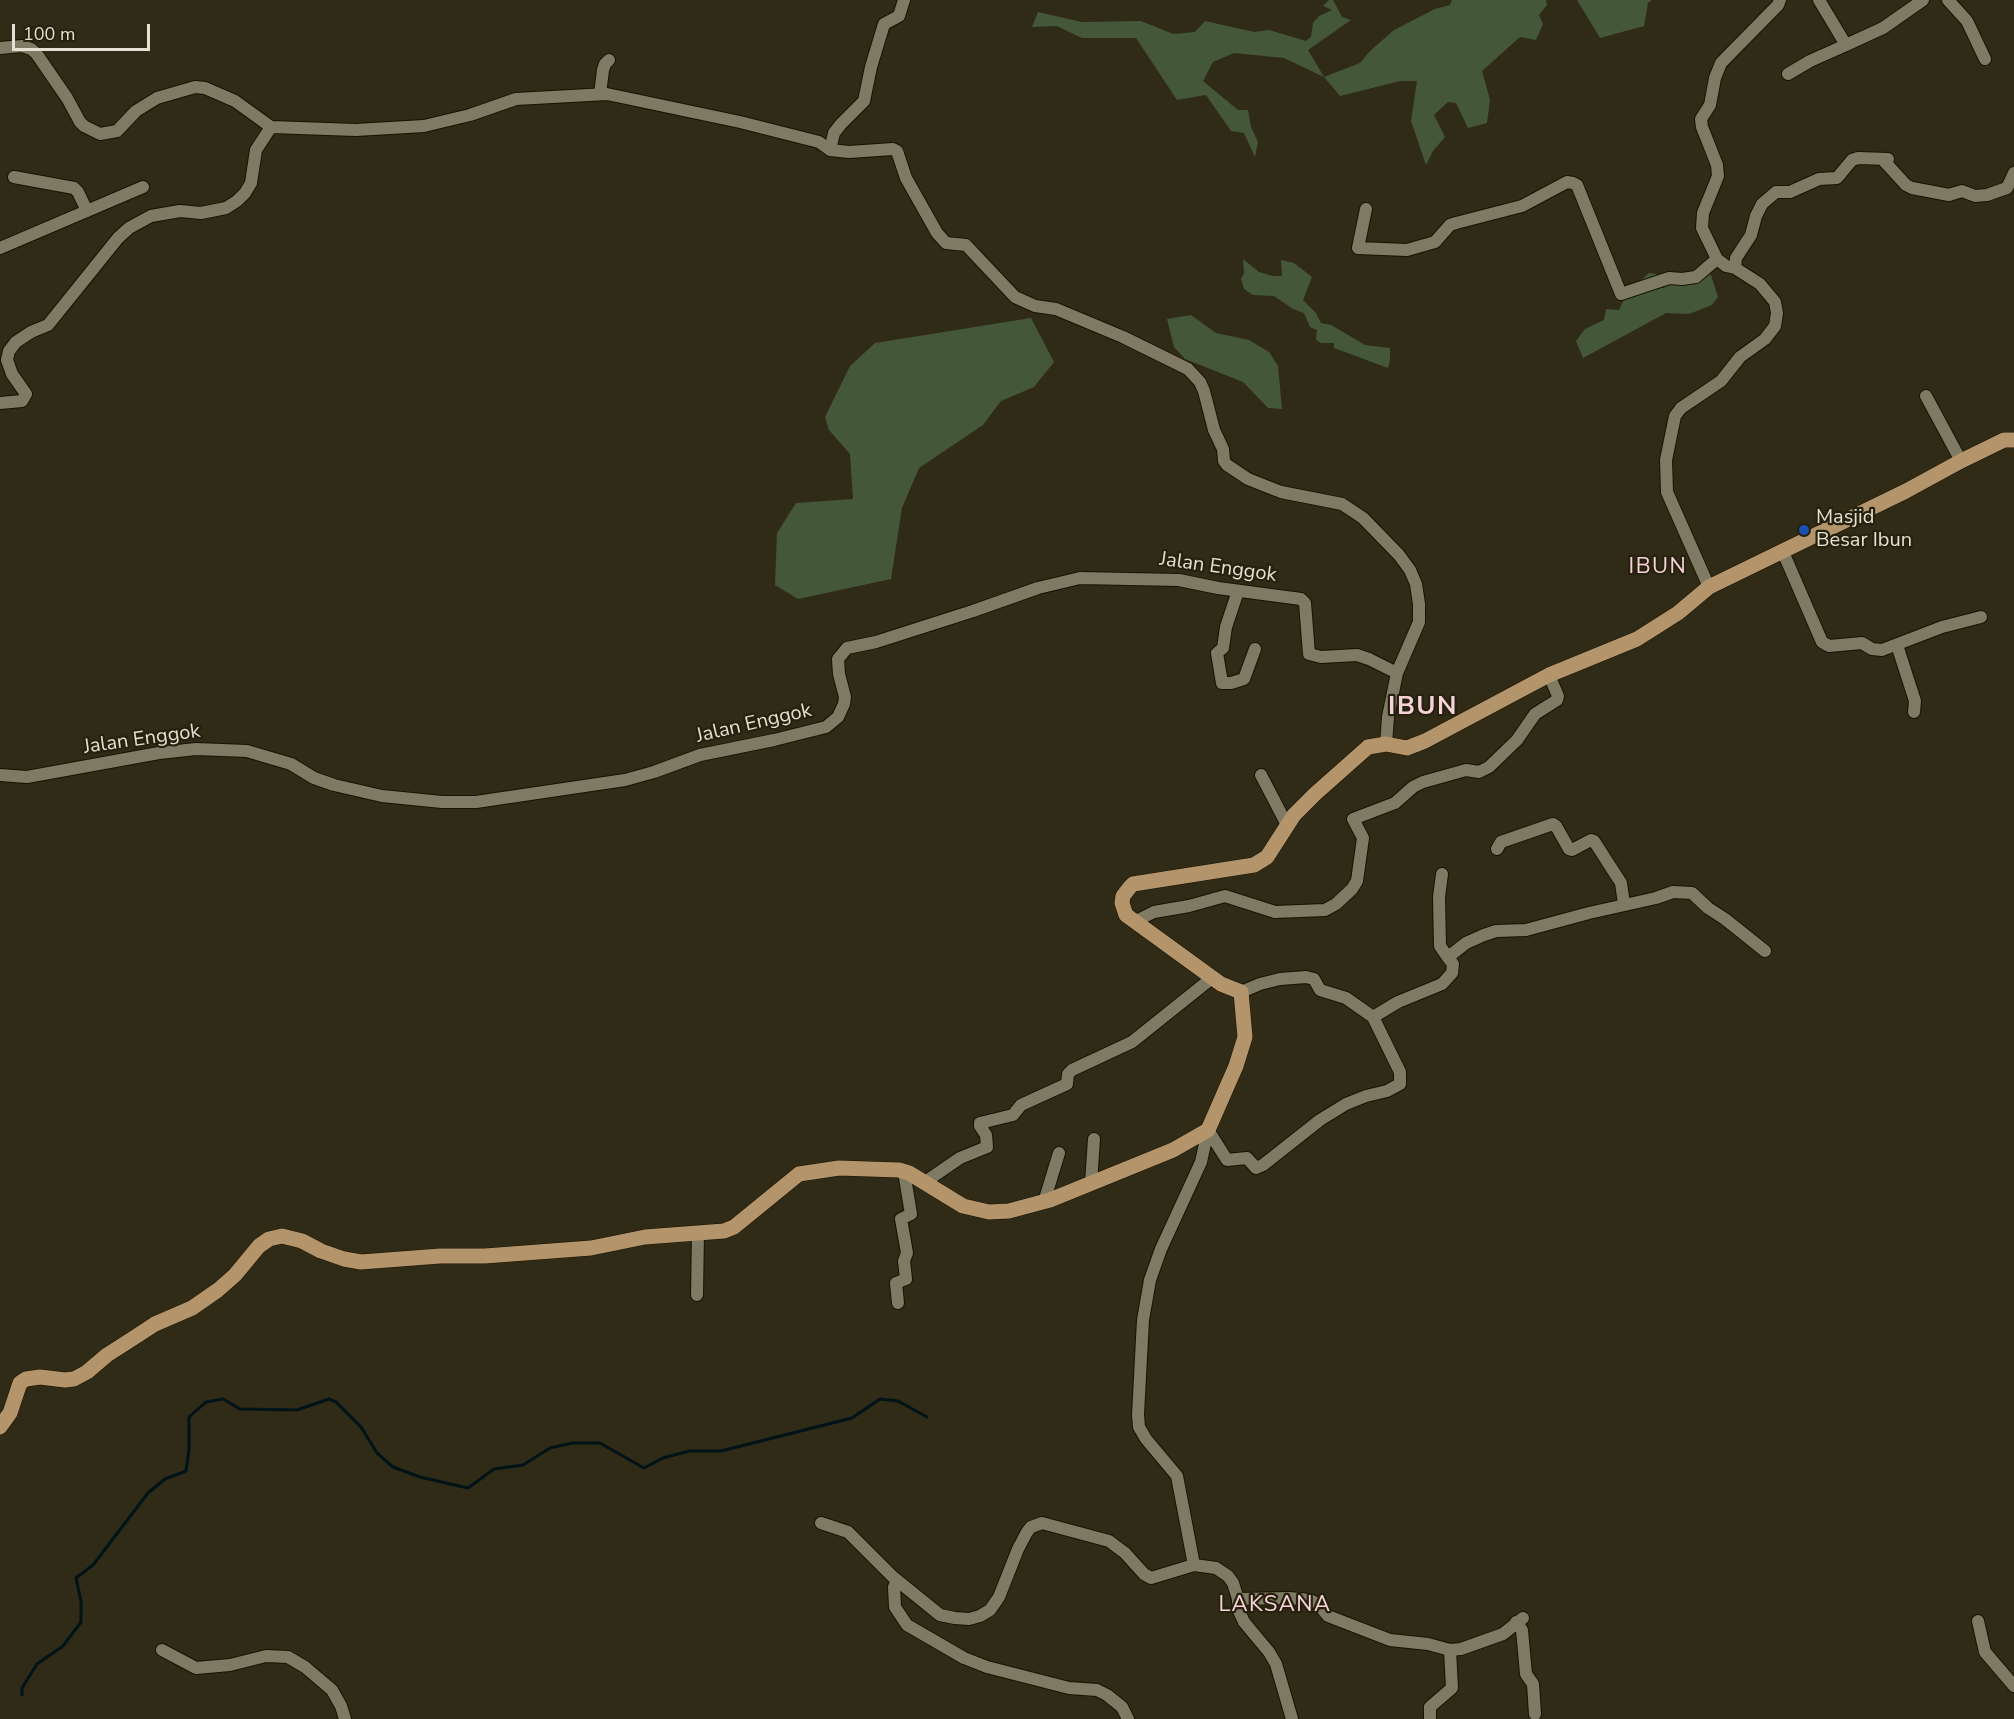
<!DOCTYPE html>
<style>
body{margin:0}
#map{position:relative;width:2014px;height:1719px;overflow:hidden;background:#302b16;font-family:"Nunito Sans",sans-serif}
canvas{display:block}
.scale{position:absolute;left:12px;top:24px;width:138px;height:27px;box-sizing:border-box;border:3px solid #e3e0d4;border-top:0;padding-left:8px;font-size:18px;line-height:21px;white-space:nowrap;color:#e3e0d4;-webkit-text-stroke:4px #26210d;paint-order:stroke}
</style>
<div id="map">
<canvas width="2014" height="1719"></canvas>
<div class="scale">100 m</div>
</div>
<script>
const context = document.querySelector('canvas').getContext('2d');
context.lineJoin = 'round';
function fillPath(path, color) {
  context.fillStyle = color;
  context.fill(path, 'evenodd');
}
function poly(rows) {
  const path = new Path2D();
  for (const r of rows) {
    path.moveTo(r[0], r[1]);
    for (let i = 2; i < r.length; i += 2) path.lineTo(r[i], r[i + 1]);
  }
  return path;
}
function stroke(path, color, width, dash) {
  context.strokeStyle = color;
  context.lineWidth = width;
  context.lineCap = dash ? 'butt' : 'round';
  context.setLineDash(dash || []);
  context.stroke(path);
}
function label(font, color, halo, rows, align = 'center') {
  context.font = font + ' "Nunito Sans",sans-serif';
  context.lineWidth = 4.5;
  context.setLineDash([]);
  context.textBaseline = 'middle';
  context.strokeStyle = halo;
  context.fillStyle = color;
  for (const [text, x, y, turn = 0] of rows) {
    context.save();
    context.translate(x, y);
    context.rotate((+turn || 0) * Math.PI / 180);
    context.textAlign = isNaN(turn) ? turn : align;
    if (halo) context.strokeText(text, 0, 0);
    context.fillText(text, 0, 0);
    context.restore();
  }
}
const green = poly([
 [1329,0,1333,0,1342,17,1351,20,1308,50,1324,77,1360,63,1370,51,1394,30,1435,9,1450,5,1452,0,1546,0,1547,5,1539,15,1543,24,1536,40,1520,37,1482,71,1490,100,1487,123,1468,128,1456,103,1448,102,1434,115,1445,137,1433,151,1426,165,1411,121,1417,81,1400,81,1340,96,1324,77,1284,58,1234,53,1213,62,1203,81,1238,110,1248,110,1251,127,1258,142,1255,157,1244,133,1231,131,1206,95,1177,100,1136,38,1082,38,1057,26,1032,27,1038,12,1082,22,1141,21,1173,34,1195,32,1205,21,1254,32,1269,30,1306,41,1311,37,1313,23,1319,16,1332,10,1323,6],
 [1577,0,1652,0,1648,3,1644,26,1600,38],
 [1243,259,1259,272,1273,276,1282,276,1281,260,1294,263,1312,277,1303,300,1316,313,1321,323,1331,325,1365,345,1390,348,1390,359,1388,368,1334,348,1334,343,1321,343,1316,340,1317,330,1310,327,1304,313,1293,309,1274,296,1253,295,1244,289,1241,279,1244,273],
 [1649,273,1656,274,1658,287,1664,288,1674,276,1707,273,1711,275,1718,297,1712,305,1689,314,1666,313,1583,358,1576,341,1585,329,1604,320,1606,309,1619,310,1627,293],
 [1191,315,1216,333,1249,340,1269,352,1278,366,1282,409,1268,408,1243,382,1185,359,1174,347,1167,319],
 [1031,318,1054,362,1034,387,1001,401,983,425,919,468,902,508,891,579,798,599,775,585,777,533,796,503,853,499,850,454,829,430,825,417,850,366,875,343]
]);
const stream = poly([
 [22,1695,22,1688,37,1664,63,1646,81,1622,81,1601,76,1578,93,1565,148,1493,165,1479,186,1471,189,1450,189,1417,206,1402,223,1399,240,1409,297,1410,329,1399,336,1402,361,1427,377,1453,393,1467,420,1477,468,1488,494,1469,523,1465,550,1448,572,1443,600,1443,644,1468,663,1458,689,1451,721,1451,852,1418,880,1399,898,1401,927,1417]
]);
const minor = poly([
 [1819,0,1846,45,1883,28,1923,0],
 [1948,0,1967,21,1985,59],
 [0,48,22,46,31,49,36,53,67,98,80,122,84,126,100,134,117,131,136,111,157,98,195,87,205,88,235,101,271,127,356,130,424,126,470,115,516,99,607,94,740,122,819,142,830,150,849,152,893,149,897,151,906,178,937,233,946,243,966,245,1015,297,1035,306,1056,309,1123,337,1188,369,1200,382,1204,391,1214,430,1223,449,1224,461,1227,465,1248,479,1281,492,1342,504,1363,518,1399,555,1410,570,1416,584,1419,604,1419,622,1397,673,1388,717,1386,744],
 [1788,74,1810,61,1846,45],
 [600,94,603,70,605,64,609,60],
 [830,150,834,133,841,124,864,101,871,67,884,24,899,16,904,0],
 [1884,161,1906,185,1912,188,1949,195,1962,191,1975,196,1987,195,2007,188,2014,173],
 [14,177,74,188,78,192,87,211],
 [1366,209,1358,248,1407,250,1435,242,1450,225,1456,223,1522,206,1567,182,1573,183,1577,185,1621,294,1669,278,1682,279,1696,277,1717,259],
 [0,248,143,187],
 [1735,268,1736,258,1751,235,1756,216,1762,204,1776,192,1790,192,1819,179,1837,178,1852,160,1858,158,1888,159],
 [1926,396,1961,461],
 [0,403,22,401,26,394,12,374,7,360,9,351,16,342,31,332,48,325,118,238,129,228,151,216,180,211,201,213,226,208,237,201,245,193,251,183,256,150,271,127],
 [1783,552,1822,642,1829,646,1862,643,1872,649,1882,650,1942,627,1981,617],
 [1709,587,1667,492,1666,460,1675,416,1681,408,1721,381,1740,357,1765,339,1775,326,1777,313,1775,302,1760,284,1735,268,1726,266,1717,259,1702,228,1703,213,1718,176,1717,165,1702,127,1701,119,1710,105,1715,78,1721,63,1778,5,1780,0],
 [1238,591,1226,627,1223,648,1217,653,1222,683,1231,683,1244,679,1255,649],
 [1897,645,1915,701,1914,712],
 [0,775,27,777,159,753,196,749,247,751,291,764,314,778,334,785,382,796,442,802,476,802,625,780,654,772,700,755,774,740,826,727,838,717,844,704,845,697,839,674,838,659,847,648,876,642,973,611,1038,588,1080,578,1179,580,1218,588,1301,599,1305,603,1309,654,1321,657,1357,655,1369,659,1397,673],
 [1261,775,1287,825],
 [1497,849,1501,842,1553,824,1556,826,1569,849,1572,850,1591,840,1594,841,1621,883,1624,904],
 [1442,874,1439,897,1440,946,1449,959],
 [1134,922,1154,912,1189,906,1225,896,1275,912,1325,910,1336,904,1352,889,1357,881,1363,838,1353,819,1395,803,1413,787,1423,782,1466,770,1479,772,1489,767,1517,740,1535,714,1557,700,1558,696,1549,675],
 [1241,992,1260,984,1280,979,1306,977,1314,979,1320,990,1346,998,1373,1017,1398,1002,1442,984,1452,973,1453,964,1449,959,1452,954,1466,943,1484,935,1496,931,1526,930,1589,913,1656,898,1673,892,1692,893,1708,908,1725,919,1765,951],
 [1208,1130,1201,1162,1161,1249,1150,1280,1143,1320,1138,1415,1139,1427,1146,1439,1177,1476,1194,1565,1216,1568,1228,1576,1233,1583,1238,1599,1238,1609,1244,1622,1269,1652,1276,1664,1292,1719],
 [1208,1130,1227,1160,1247,1158,1256,1168,1263,1165,1320,1120,1346,1104,1366,1096,1387,1091,1400,1084,1400,1072,1373,1017],
 [925,1182,960,1158,987,1147,986,1135,980,1126,980,1123,1013,1115,1021,1105,1067,1084,1068,1074,1072,1070,1132,1042,1212,978],
 [1091,1183,1094,1139],
 [1044,1202,1059,1153],
 [697,1295,698,1233],
 [898,1303,896,1283,906,1279,904,1261,907,1253,901,1219,911,1214,904,1172],
 [821,1523,848,1532,893,1577,940,1615,955,1618,969,1619,980,1616,990,1610,999,1597,1018,1549,1027,1532,1031,1527,1042,1523,1109,1541,1125,1553,1144,1574,1151,1578,1194,1565],
 [897,1580,894,1587,895,1607,907,1625,964,1658,987,1667,1069,1688,1097,1690,1107,1695,1122,1707,1128,1719],
 [1238,1599,1289,1598,1310,1600,1318,1604,1328,1616,1390,1640,1428,1644,1450,1650,1461,1649,1503,1634,1523,1618],
 [1978,1621,1985,1652,2014,1686],
 [1516,1622,1522,1630,1526,1674,1533,1684,1535,1714],
 [162,1650,196,1668,230,1665,266,1656,288,1657,305,1667,332,1690,341,1706,345,1719],
 [1430,1719,1430,1707,1452,1688,1450,1650]
]);
const major = poly([
 [0,1427,10,1413,20,1383,26,1379,40,1377,65,1380,74,1379,87,1372,107,1355,132,1339,155,1324,192,1308,218,1290,235,1275,259,1246,269,1239,282,1236,302,1241,321,1251,344,1259,361,1262,440,1256,485,1256,591,1248,645,1237,724,1231,734,1227,799,1174,839,1168,899,1170,909,1173,963,1206,989,1212,1009,1211,1050,1200,1173,1150,1208,1130,1236,1066,1245,1037,1241,992,1221,984,1126,915,1122,903,1123,896,1130,887,1133,884,1254,865,1267,857,1294,815,1315,794,1368,747,1386,744,1407,748,1425,741,1549,675,1637,639,1678,613,1709,587,1906,491,1961,461,2004,440,2014,440]
]);
const markers = [
 [1804,530,6,"#1a4fb4"]
];
const poiNames = [
 ["Masjid",1816,518],
 ["Besar Ibun",1816,541]
];
const streetNames = [
 ["Jalan Enggok",1218,568,8],
 ["Jalan Enggok",754,724,-13],
 ["Jalan Enggok",142,740,-8]
];
const quarterNames = [
 ["IBUN",1658,568],
 ["LAKSANA",1275,1606]
];
const districtNames = [
 ["IBUN",1423,708]
];
fillPath(green, '#455739');
stroke(stream, '#001319', 3);
stroke(minor, '#181302', 14);
stroke(major, '#181302', 16);
stroke(minor, '#7f7a63', 12);
stroke(major, '#b4946a', 15);
for (const [x, y, r, color] of markers) {
  const dot = new Path2D();
  dot.arc(x, y, r, 0, 2 * Math.PI);
  context.fillStyle = color;
  context.fill(dot);
  stroke(dot, '#26210d', 2);
}
label('20px', '#e3e0d4', '#26210d', poiNames, 'left');
label('20px', '#e3e0d4', '#26210d', streetNames);
context.letterSpacing = '1.5px';
label('22px', '#f6d3db', '#26210d', quarterNames);
context.letterSpacing = '0px';
context.letterSpacing = '1.5px';
label('bold 26px', '#f6d3db', '#26210d', districtNames);
context.letterSpacing = '0px';
</script>
